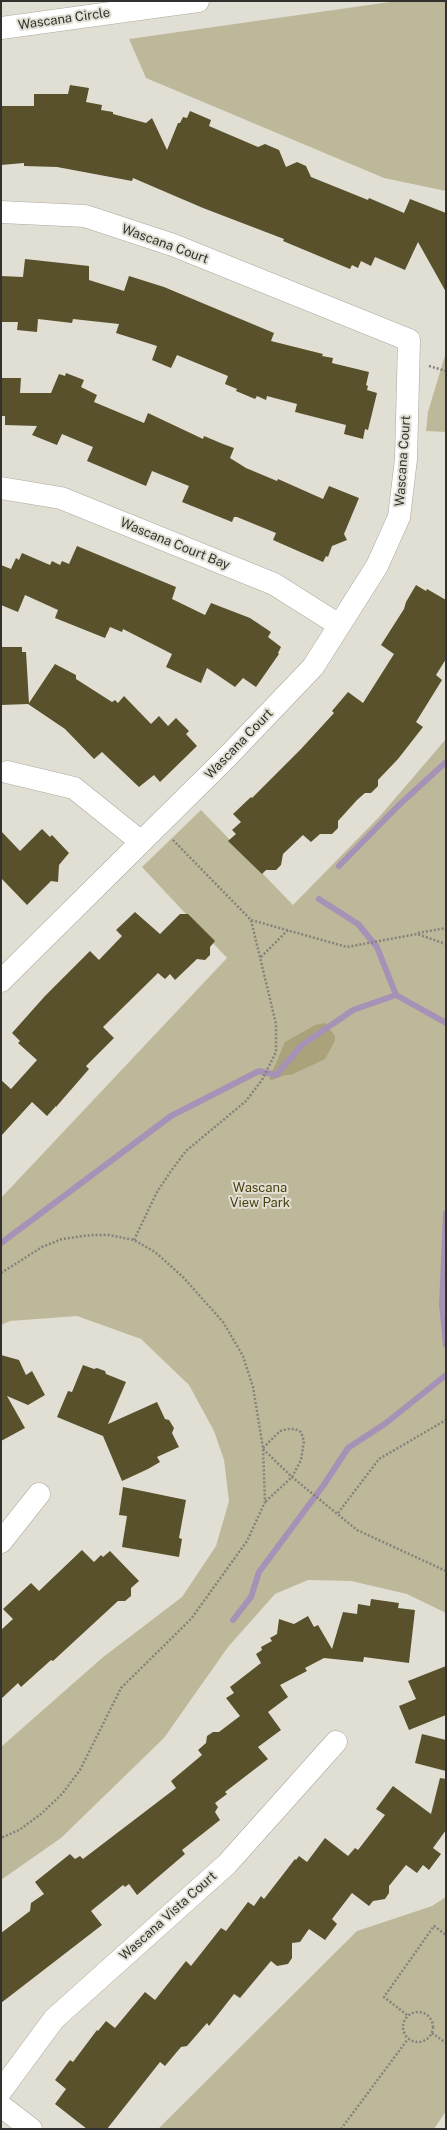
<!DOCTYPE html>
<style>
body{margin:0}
#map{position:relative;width:447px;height:2130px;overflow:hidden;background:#e1dfd4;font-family:"Public Sans",sans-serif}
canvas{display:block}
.frame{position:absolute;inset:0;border:2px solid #32312d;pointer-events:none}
</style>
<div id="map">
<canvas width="447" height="2130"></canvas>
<div class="frame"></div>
</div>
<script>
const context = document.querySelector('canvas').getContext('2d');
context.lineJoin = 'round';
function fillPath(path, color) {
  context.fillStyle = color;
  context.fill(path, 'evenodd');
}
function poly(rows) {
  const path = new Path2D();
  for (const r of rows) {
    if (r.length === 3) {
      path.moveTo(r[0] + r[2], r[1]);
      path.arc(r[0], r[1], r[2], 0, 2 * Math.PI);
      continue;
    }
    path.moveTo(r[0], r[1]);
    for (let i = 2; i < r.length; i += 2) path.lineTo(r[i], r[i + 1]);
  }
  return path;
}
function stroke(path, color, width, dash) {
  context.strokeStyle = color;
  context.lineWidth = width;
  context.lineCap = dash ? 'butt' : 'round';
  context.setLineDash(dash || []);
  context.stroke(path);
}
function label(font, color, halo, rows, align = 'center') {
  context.font = font + ' "Public Sans",sans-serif';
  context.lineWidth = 4;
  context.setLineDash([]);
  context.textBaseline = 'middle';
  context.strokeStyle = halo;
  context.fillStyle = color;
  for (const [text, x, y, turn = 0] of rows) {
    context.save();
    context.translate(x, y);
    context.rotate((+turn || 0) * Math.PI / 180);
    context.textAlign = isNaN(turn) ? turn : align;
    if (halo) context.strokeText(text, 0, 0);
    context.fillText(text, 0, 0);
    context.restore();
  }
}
const green = poly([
 [397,1,446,1,446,191,384,178,146,78,129,39],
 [446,352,446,432,426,431,428,412],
 [446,739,446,1613,407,1594,351,1581,308,1580,275,1594,228,1647,164,1738,61,1838,1,1880,1,1747,102,1658,182,1597,216,1546,229,1501,224,1460,214,1431,189,1385,141,1339,77,1316,10,1321,1,1325,1,1198,227,958,142,867,201,810,293,905,380,816],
 [446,1897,446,2111,434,2129,158,2129,357,1931,432,1906]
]);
const forest = poly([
 [325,1023,335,1036,335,1041,325,1059,291,1075,285,1075,272,1080,269,1079,285,1042,315,1025]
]);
const stream = poly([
 [339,866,399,805,446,762],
 [319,899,358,924,377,947,396,995],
 [446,1213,442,1305,446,1345],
 [1,1243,171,1116,259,1071,276,1075,302,1045,353,1010,396,995,446,1023],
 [233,1620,251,1597,259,1572,323,1486,348,1448,386,1423,446,1375]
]);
const building = poly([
 [70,85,89,88,86,102,102,105,101,110,113,112,113,114,146,123,152,118,167,150,178,123,180,123,183,117,187,118,190,111,211,120,209,126,258,147,265,144,279,150,286,167,297,162,306,166,311,177,368,200,369,198,404,213,410,199,446,213,446,292,418,242,405,270,375,257,371,266,361,261,358,268,352,265,350,269,283,241,284,239,203,208,133,178,132,181,57,167,24,166,24,163,1,165,1,106,34,106,34,94,68,94],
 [25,259,89,266,89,280,124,291,129,276,164,287,274,333,271,341,323,354,322,356,333,358,332,363,369,372,366,385,368,386,367,390,377,393,368,430,365,429,363,439,344,434,346,425,295,412,297,404,267,396,266,400,257,396,255,399,236,391,237,389,225,384,228,376,177,355,171,368,152,360,157,346,116,333,119,324,73,319,72,323,38,319,37,332,17,330,18,322,1,322,1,276,23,277],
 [66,373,84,380,81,387,97,395,94,402,144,423,148,413,203,439,204,436,223,444,234,448,230,458,246,468,277,481,278,479,323,499,329,486,359,498,344,534,347,540,332,546,328,557,326,556,323,562,273,540,276,533,237,517,234,517,232,522,182,502,189,486,152,471,146,486,87,461,93,447,62,434,57,445,32,435,37,426,5,425,5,416,1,416,1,378,21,378,20,393,51,393,59,374,65,376],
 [77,546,176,587,172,599,205,615,211,603,250,618,271,632,268,637,281,647,278,653,279,654,256,687,243,678,235,687,207,668,201,683,166,667,172,654,123,629,122,632,110,627,105,638,55,618,58,610,25,595,18,612,1,605,1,565,11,569,16,558,19,560,22,553,50,565,52,561,60,565,62,561,69,564],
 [416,585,426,591,427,589,446,600,446,659,436,675,442,680,416,722,423,727,398,759,378,780,378,786,371,793,365,793,357,800,338,821,338,828,332,834,320,834,311,842,303,835,283,854,281,865,276,870,266,870,262,874,228,841,236,834,232,830,241,822,233,814,251,797,252,798,301,749,334,713,332,711,348,692,363,703,394,654,381,645,404,609,406,602],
 [1,647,22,647,22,652,26,652,29,703,55,664,76,675,76,679,112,702,115,700,118,703,124,696,151,724,159,716,168,726,176,718,189,731,186,734,197,746,160,782,154,775,139,787,102,752,94,759,65,729,28,704,1,705],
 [42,829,50,837,52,835,69,853,59,865,58,882,51,881,27,905,1,878,1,831,20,851],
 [135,912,160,934,180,914,188,914,215,941,210,947,210,955,205,960,197,959,175,980,170,974,165,979,158,973,103,1027,114,1038,86,1066,89,1069,56,1107,56,1106,47,1116,32,1102,1,1136,1,1080,11,1089,37,1060,18,1043,20,1041,12,1033,45,996,90,951,99,960,122,936,116,930],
 [1,1355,19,1360,26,1375,32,1371,45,1395,28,1405,7,1396,25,1428,1,1441],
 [83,1365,94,1369,97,1368,105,1371,106,1374,126,1382,108,1424,157,1402,165,1419,169,1420,174,1428,172,1433,179,1447,157,1457,160,1462,148,1469,122,1481,103,1436,57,1417,68,1391,72,1392],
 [123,1487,186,1500,179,1538,182,1539,179,1557,122,1547,127,1516,119,1515],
 [82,1550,94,1562,101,1555,103,1557,110,1551,139,1581,131,1588,131,1596,125,1601,118,1601,53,1661,51,1660,21,1687,18,1683,1,1699,1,1630,13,1619,3,1609,31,1583,39,1591],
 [371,1599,399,1603,398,1608,415,1610,409,1663,364,1657,363,1662,324,1658,305,1668,307,1671,280,1685,288,1697,268,1712,281,1730,258,1747,268,1759,225,1792,227,1794,215,1803,218,1807,215,1812,220,1820,182,1850,185,1854,137,1895,129,1884,125,1887,123,1885,91,1911,102,1925,1,2003,1,1933,30,1911,31,1903,44,1894,35,1882,70,1854,75,1859,80,1856,83,1859,176,1788,171,1781,202,1755,198,1750,206,1743,207,1736,213,1732,219,1732,240,1716,226,1698,234,1693,230,1687,261,1663,256,1654,262,1650,261,1647,272,1641,270,1638,277,1634,279,1619,294,1624,308,1616,314,1627,318,1625,332,1649,343,1612,357,1614,358,1604,370,1606],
 [446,1666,446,1715,409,1730,399,1706,416,1699,408,1681],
 [422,1734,446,1740,446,1771,415,1763],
 [440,1778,446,1779,446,1830,433,1848,441,1854,429,1870,423,1865,417,1873,406,1865,389,1886,389,1893,385,1899,373,1901,369,1906,352,1893,332,1919,337,1924,325,1940,309,1929,300,1942,292,1943,292,1958,288,1964,277,1966,271,1961,240,1998,234,1994,209,2026,207,2023,187,2046,181,2047,165,2066,160,2062,107,2129,87,2129,55,2104,66,2089,55,2080,70,2060,73,2062,97,2030,98,2031,106,2021,115,2028,145,1992,155,2000,186,1961,191,1966,221,1928,226,1931,248,1902,254,1906,261,1896,264,1899,295,1859,296,1860,299,1856,307,1862,325,1838,348,1856,355,1848,358,1850,385,1815,376,1809,393,1786,431,1814]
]);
const path = poly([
 [429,366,446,371],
 [173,840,251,920,347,947,417,934,446,944],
 [418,933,446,928],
 [261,957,288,930],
 [134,1240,157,1192,171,1171,186,1151,246,1101,262,1080,276,1052,276,1024,251,920],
 [1,1273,42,1247,62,1239,91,1235,109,1235,134,1240,155,1252,183,1277,223,1322,243,1356,253,1387,263,1448,265,1502,247,1541,191,1619,121,1688,80,1770,62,1794,41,1814,19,1830,1,1838],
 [263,1448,280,1431,288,1429,295,1429,301,1432,304,1441,301,1460,292,1477,265,1502],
 [263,1449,292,1477,357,1530,446,1571],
 [338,1513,379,1459,446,1420],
 [418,2027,15],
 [407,2015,384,1997,434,1926,446,1935],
 [432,2033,446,2043],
 [341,2129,408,2039]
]);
const street = poly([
 [1,212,85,216,173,245,409,340,406,459,399,517,377,566,313,667,227,757,1,981],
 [1,488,61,498,274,584,339,625],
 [7,772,74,788,140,841],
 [1,1542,39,1494],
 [1,2091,54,2019,227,1864,336,1742]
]);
const secondary = poly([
 [1,28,198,1],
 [1,2106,31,2129]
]);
const streetNames = [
 ["Wascana Circle",64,19,-8],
 ["Wascana Court",165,244,20],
 ["Wascana Court",403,461,-86],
 ["Wascana Court Bay",175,544,22],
 ["Wascana Court",239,744,-46],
 ["Wascana Vista Court",168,1916,-42]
];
const parkNames = [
 ["Wascana",260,1188],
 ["View Park",260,1203]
];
fillPath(green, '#beb89a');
fillPath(forest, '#aaa27a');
stroke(stream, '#a692b6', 6);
fillPath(building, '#58512c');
stroke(street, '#aaa89d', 23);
stroke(secondary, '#aaa89d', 23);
stroke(path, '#84837b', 2.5, [2, 2]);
stroke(street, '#fff', 22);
stroke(secondary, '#fff', 22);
label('13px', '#32312d', '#e1dfd4', streetNames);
label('13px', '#493f0c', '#e1dfd4', parkNames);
</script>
